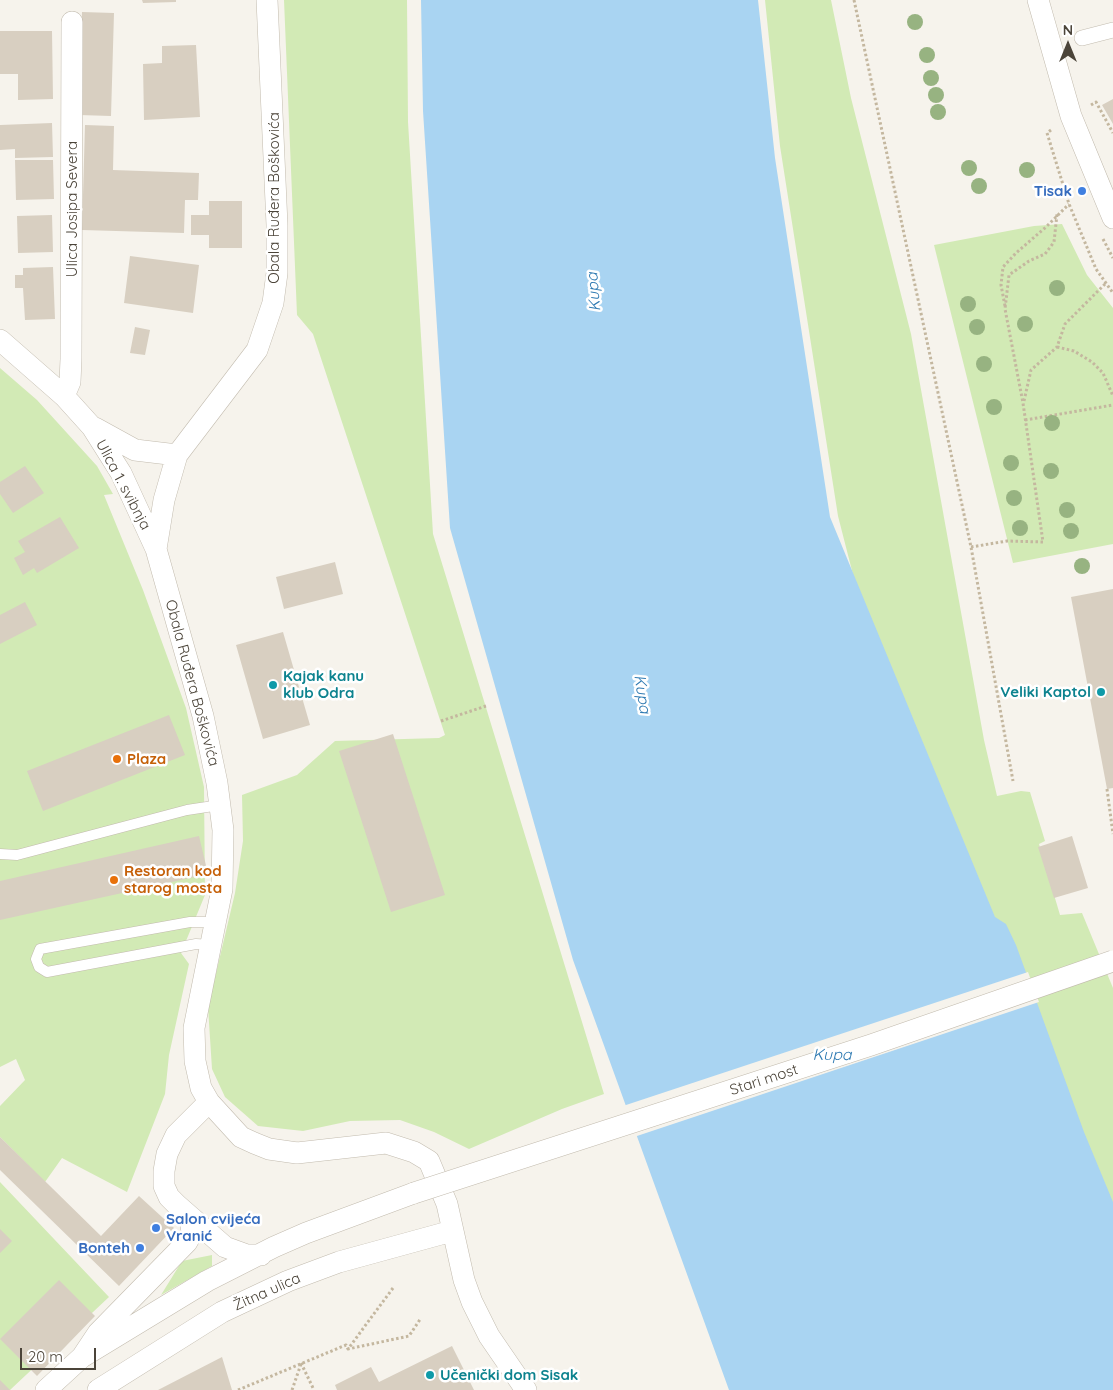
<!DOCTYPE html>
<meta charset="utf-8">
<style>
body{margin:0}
#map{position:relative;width:1113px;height:1390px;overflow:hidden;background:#f6f3ec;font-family:Quicksand,sans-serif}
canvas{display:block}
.north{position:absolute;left:1043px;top:20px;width:50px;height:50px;-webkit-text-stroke:4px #fff;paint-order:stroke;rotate:0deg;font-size:14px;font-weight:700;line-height:20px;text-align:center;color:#4b4439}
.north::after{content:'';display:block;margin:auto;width:18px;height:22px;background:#4b4439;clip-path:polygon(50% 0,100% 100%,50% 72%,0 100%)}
.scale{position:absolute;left:20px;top:1348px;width:76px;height:22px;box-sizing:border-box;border:2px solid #4b4439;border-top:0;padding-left:6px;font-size:15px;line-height:18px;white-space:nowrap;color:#4b4439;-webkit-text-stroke:4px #fff;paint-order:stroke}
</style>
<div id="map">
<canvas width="1113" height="1390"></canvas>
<div class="north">N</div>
<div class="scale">20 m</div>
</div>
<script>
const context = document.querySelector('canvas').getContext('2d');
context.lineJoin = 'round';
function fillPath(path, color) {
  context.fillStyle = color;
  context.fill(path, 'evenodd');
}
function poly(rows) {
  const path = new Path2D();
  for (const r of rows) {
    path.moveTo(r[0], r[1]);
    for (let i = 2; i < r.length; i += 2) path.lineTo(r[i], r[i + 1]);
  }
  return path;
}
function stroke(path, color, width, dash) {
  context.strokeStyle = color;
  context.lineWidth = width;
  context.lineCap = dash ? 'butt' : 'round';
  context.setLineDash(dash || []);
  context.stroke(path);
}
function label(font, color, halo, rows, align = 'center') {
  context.font = font + ' Quicksand,sans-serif';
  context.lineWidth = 5;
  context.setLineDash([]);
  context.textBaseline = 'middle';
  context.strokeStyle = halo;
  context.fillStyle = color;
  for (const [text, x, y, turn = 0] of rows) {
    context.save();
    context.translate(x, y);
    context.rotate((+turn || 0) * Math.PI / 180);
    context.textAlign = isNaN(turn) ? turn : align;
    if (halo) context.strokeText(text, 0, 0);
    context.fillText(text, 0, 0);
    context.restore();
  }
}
const green = poly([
 [284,0,407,0,408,122,433,534,604,1094,562,1109,469,1149,434,1132,400,1120,350,1121,303,1131,258,1126,225,1097,212,1069,208,1007,235,893,243,841,242,795,297,775,335,741,439,738,445,735,313,334,297,315],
 [765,0,831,0,851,98,911,334,984,740,997,796,1021,791,1030,792,1045,841,1039,844,1060,915,1082,913,1113,988,1113,1390,933,887,838,516,780,146],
 [1062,224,1087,275,1113,308,1113,544,1013,563,934,245,1034,226],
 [0,368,37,400,97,466,113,494,104,495,143,590,186,708,204,787,205,895,181,953,189,964,169,1055,165,1094,127,1192,62,1158,45,1182,0,1137,0,1106,25,1080,16,1059,0,1067],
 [0,1182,109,1297,10,1390,0,1390],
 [212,1255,212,1266,161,1295,182,1261]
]);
const water = poly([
 [421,0,758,0,775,158,830,517,995,917,1006,924,1016,945,1084,1132,1113,1202,1113,1390,729,1390,573,960,450,528,423,111]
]);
const pier = poly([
 [1028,972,1039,1002,634,1137,623,1106]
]);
const building = poly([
 [142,0,176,0,176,2,143,3],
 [82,12,114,13,111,116,79,115],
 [0,31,52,31,53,99,18,100,18,74,0,74],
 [196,45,200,117,144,120,143,64,162,63,162,46],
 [1113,99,1113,124,1102,105],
 [52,123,53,157,15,158,15,149,0,150,0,125],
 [85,125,114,126,113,170,199,173,198,200,185,200,184,233,82,230],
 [15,160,53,160,54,199,16,200],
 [209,201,242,201,242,248,209,248,209,235,191,235,191,215,209,215],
 [52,215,53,252,18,253,17,216],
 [130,256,199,265,193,313,124,303],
 [53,267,55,319,25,320,23,288,15,288,15,275,23,275,23,268],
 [135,327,150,330,145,355,130,353],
 [25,466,44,493,13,513,0,494,0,482],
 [60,517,79,548,37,573,34,568,23,575,14,558,25,552,18,541],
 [335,562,343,594,284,609,276,577],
 [1113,589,1113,788,1107,789,1071,597],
 [25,602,37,625,0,644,0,615],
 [283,632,310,725,263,739,236,645],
 [169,715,185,755,43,811,27,771],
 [393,734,445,895,391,912,339,751],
 [199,836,208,874,0,920,0,881],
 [1072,836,1088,888,1054,898,1038,847],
 [0,1137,101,1236,139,1196,174,1228,119,1286,0,1170],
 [0,1229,12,1241,0,1253],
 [59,1280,95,1316,37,1376,0,1339],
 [452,1346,474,1390,337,1390,335,1385,371,1367,379,1382],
 [222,1357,232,1390,158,1390],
 [0,1380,10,1390,0,1390]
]);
const path = poly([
 [854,0,971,547,1013,781],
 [1091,105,1096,102,1113,133],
 [1051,130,1047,133,1069,204,1096,269,1113,293],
 [1103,239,1113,258],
 [1005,306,1001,285,1003,267,1016,253,1046,227,1069,204],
 [1057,347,1074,351,1092,362,1103,373,1113,396],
 [1024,401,1031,370,1057,347,1065,324,1106,283],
 [1025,420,1113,405],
 [971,547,1007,541,1043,542,1023,403,1005,309,1009,275,1029,261,1045,254,1054,242,1057,214],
 [441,721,486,706],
 [1107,789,1113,834],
 [393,1288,348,1349,409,1336,421,1318],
 [301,1363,314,1390],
 [238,1390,346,1345,348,1349],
 [292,1390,301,1364]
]);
const service = poly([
 [0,854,17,855,187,810,220,805],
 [212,945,196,944,47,972,39,967,36,959,40,949,190,922,217,922]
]);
const pedestrian = poly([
 [1082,38,1113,30]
]);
const minor = poly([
 [267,0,277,225,277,273,273,303,257,350,177,455,164,500,156,549,203,716,217,783,223,830,222,889,194,1028,195,1061,201,1088,209,1102,241,1137,254,1143,269,1149,297,1153,386,1143,414,1152,429,1161,447,1204,464,1280,472,1302,489,1336,526,1390],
 [1038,0,1071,116,1113,218],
 [0,340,64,396,92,427,121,473,156,549],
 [64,396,70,382,71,359,72,22],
 [95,428,135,450,177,455],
 [209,1102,176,1135,167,1154,164,1171,164,1186,169,1197,177,1205,225,1247,247,1255,261,1255],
 [82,1357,207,1281,274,1247,306,1233,414,1193],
 [46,1390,82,1357,98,1333,187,1242,192,1233,190,1217],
 [98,1390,222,1312,288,1281,339,1262,452,1231]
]);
const minorBridge = poly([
 [414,1193,871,1045,1113,961]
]);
const trees = [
 [915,22],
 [927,55],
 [931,78],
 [936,95],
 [938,112],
 [969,168],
 [1027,170],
 [979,186],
 [1057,288],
 [968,304],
 [1025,324],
 [977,327],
 [984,364],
 [994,407],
 [1052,423],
 [1011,463],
 [1051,471],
 [1014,498],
 [1067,510],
 [1020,528],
 [1071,531],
 [1082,566]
];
const markers = [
 [1082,191,5,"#3f7fe0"],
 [273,685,5,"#0f9aa8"],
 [1101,692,5,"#0f9aa8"],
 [117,759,5,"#e8710a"],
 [114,880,5,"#e8710a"],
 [156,1228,5,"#3f7fe0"],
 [140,1248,5,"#3f7fe0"],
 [430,1375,5,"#0f9aa8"]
];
const shopNames = [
 ["Tisak",1072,191],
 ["Salon cvijeća",166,1219,"left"],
 ["Vranić",166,1236,"left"],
 ["Bonteh",130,1248]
];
const streetNames = [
 ["Obala Ruđera Boškovića",274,198,-90],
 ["Ulica Josipa Severa",72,209,-90],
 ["Ulica 1. svibnja",123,485,62],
 ["Obala Ruđera Boškovića",192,683,75],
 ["Stari most",764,1080,-18],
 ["Žitna ulica",267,1292,-24]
];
const cultureNames = [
 ["Kajak kanu",283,676],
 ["klub Odra",283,693],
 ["Veliki Kaptol",1091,692,"right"],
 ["Učenički dom Sisak",440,1375]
];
const foodNames = [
 ["Plaza",127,759],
 ["Restoran kod",124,871],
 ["starog mosta",124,888]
];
const waterNames = [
 ["Kupa",594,292,-95],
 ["Kupa",642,694,81],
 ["Kupa",832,1055]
];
fillPath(green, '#d2eab5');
fillPath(water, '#a9d4f2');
fillPath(pier, '#f6f3ec');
fillPath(building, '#d8cfc1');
stroke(service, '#c2bbae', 11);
stroke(pedestrian, '#c2bbae', 16);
stroke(minor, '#c2bbae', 22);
stroke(path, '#c4b79f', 3, [2.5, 2.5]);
stroke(service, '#fff', 10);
stroke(pedestrian, '#fff', 15);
stroke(minor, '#fff', 21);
stroke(minorBridge, '#c2bbae', 22, []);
stroke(minorBridge, '#fff', 21);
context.fillStyle = '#97b381';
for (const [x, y] of trees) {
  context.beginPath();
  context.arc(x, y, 8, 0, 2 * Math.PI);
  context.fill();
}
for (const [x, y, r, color] of markers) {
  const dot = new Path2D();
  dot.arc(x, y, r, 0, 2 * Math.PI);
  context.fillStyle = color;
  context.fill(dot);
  stroke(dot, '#fff', 2);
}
label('bold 15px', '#366cbe', '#fff', shopNames, 'right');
label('15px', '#4b4439', '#fff', streetNames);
label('bold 15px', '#0d838f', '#fff', cultureNames, 'left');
label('bold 15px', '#c56008', '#fff', foodNames, 'left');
label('italic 16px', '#2e7ab2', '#fff', waterNames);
</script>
